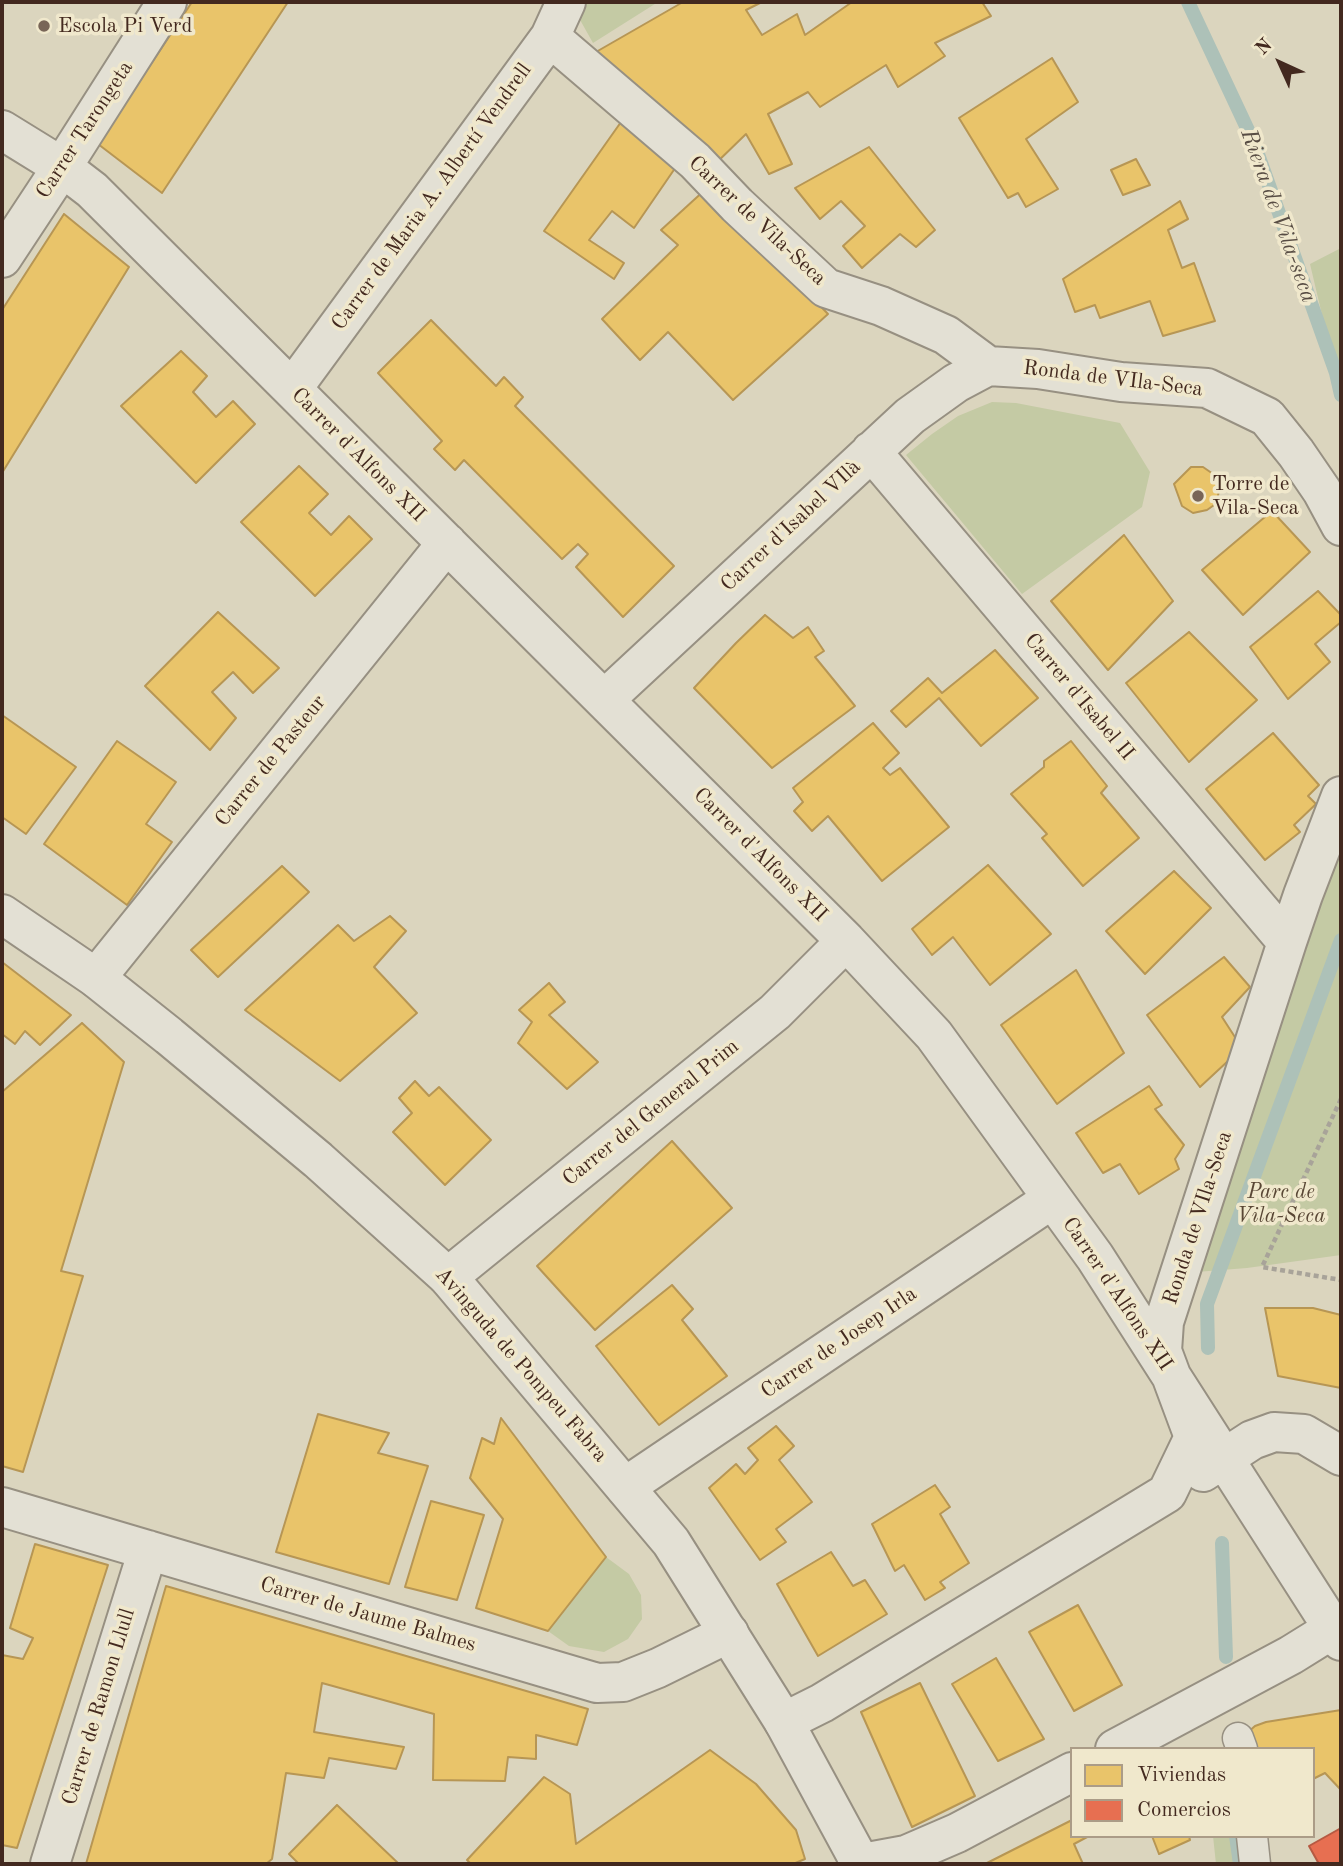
<!DOCTYPE html>
<meta charset="utf-8">
<style>
body{margin:0}
#map{position:relative;width:1343px;height:1866px;overflow:hidden;background:#dbd5be;font-family:"Old Standard TT",serif}
canvas{display:block}
.frame{position:absolute;inset:0;border:4px solid #43291f;pointer-events:none}
.legend{position:absolute;left:1070px;top:1747px;width:245px;height:91px;box-sizing:border-box;background:#f0e8cc;border:2px solid #ab9c87;margin:0;padding:9px 12px;list-style:none;font-size:21px;color:#43291f}
.legend li{display:flex;align-items:center;gap:14px;height:35px}
.legend b{width:35px;border:2px solid #ab9c87}
.north{position:absolute;left:1245px;top:28px;width:70px;height:70px;-webkit-text-stroke:5px #f0e8cc;paint-order:stroke;rotate:315deg;font-size:19px;font-weight:700;line-height:28px;text-align:center;color:#43291f}
.north::after{content:'';display:block;margin:auto;width:24px;height:32px;background:#43291f;clip-path:polygon(50% 0,100% 100%,50% 72%,0 100%)}
</style>
<div id="map">
<canvas width="1343" height="1866"></canvas>
<div class="frame"></div>
<ul class="legend">
<li><b style="height:19px;background:#e9c46a"></b>Viviendas</li>
<li><b style="height:19px;background:#e76f51"></b>Comercios</li>
</ul>
<div class="north">N</div>
</div>
<script>
const context = document.querySelector('canvas').getContext('2d');
context.lineJoin = 'round';
function fillPath(path, color) {
  context.fillStyle = color;
  context.fill(path, 'evenodd');
}
function poly(rows) {
  const path = new Path2D();
  for (const r of rows) {
    path.moveTo(r[0], r[1]);
    for (let i = 2; i < r.length; i += 2) path.lineTo(r[i], r[i + 1]);
  }
  return path;
}
function stroke(path, color, width, dash) {
  context.strokeStyle = color;
  context.lineWidth = width;
  context.lineCap = dash ? 'butt' : 'round';
  context.setLineDash(dash || []);
  context.stroke(path);
}
function label(font, color, halo, rows, align = 'center') {
  context.font = font + ' "Old Standard TT",serif';
  context.lineWidth = 7;
  context.setLineDash([]);
  context.textBaseline = 'middle';
  context.strokeStyle = halo;
  context.fillStyle = color;
  for (const [text, x, y, turn = 0] of rows) {
    context.save();
    context.translate(x, y);
    context.rotate((+turn || 0) * Math.PI / 180);
    context.textAlign = isNaN(turn) ? turn : align;
    if (halo) context.strokeText(text, 0, 0);
    context.fillText(text, 0, 0);
    context.restore();
  }
}
const green = poly([
 [570,2,658,2,593,43],
 [1341,248,1341,395,1310,264],
 [992,402,1016,403,1120,423,1150,472,1142,507,1022,594,906,455,932,434,958,416],
 [1341,847,1341,1255,1247,1268,1196,1272],
 [606,1557,629,1574,641,1595,642,1619,628,1639,604,1652,569,1646,548,1631],
 [1213,1836,1250,1836,1254,1864,1216,1864]
]);
const homes = poly([
 [192,2,288,2,162,193,98,144,192,2],
 [683,2,762,2,746,10,762,35,797,14,805,35,852,2,982,2,991,16,935,43,945,56,898,87,886,65,820,107,808,92,768,114,792,164,769,174,746,134,713,166,589,56,683,2],
 [1052,58,1078,102,1026,139,1058,189,1026,207,1018,193,1008,198,959,118,1052,58],
 [621,122,680,161,634,228,612,211,589,240,624,263,614,279,544,231,621,122],
 [869,147,935,230,916,247,900,234,862,268,843,246,865,226,841,201,820,219,795,188,869,147],
 [1136,159,1150,185,1123,195,1111,170,1136,159],
 [707,188,828,314,733,400,668,332,640,360,602,319,678,245,661,230,707,188],
 [1180,201,1188,219,1168,230,1182,268,1194,263,1215,321,1163,336,1150,301,1100,318,1095,305,1075,312,1063,279,1180,201],
 [64,214,129,267,2,473,2,310,64,214],
 [431,320,496,386,504,377,523,397,515,406,674,566,623,617,576,567,588,554,578,544,562,559,464,460,455,470,434,449,442,441,378,373,431,320],
 [181,351,207,376,193,392,216,417,233,401,255,424,196,483,121,406,181,351],
 [299,466,328,494,309,513,331,535,349,516,372,539,315,596,241,522,299,466],
 [1191,467,1203,467,1216,476,1219,489,1217,503,1207,510,1193,513,1182,506,1174,484,1191,467],
 [1272,511,1310,552,1243,615,1202,570,1272,511],
 [1124,535,1173,601,1108,670,1051,601,1124,535],
 [1318,591,1341,615,1341,622,1315,644,1330,662,1288,699,1250,647,1318,591],
 [218,612,279,668,253,693,233,672,212,692,236,718,210,750,145,686,218,612],
 [765,615,793,638,808,627,824,651,815,657,855,706,772,768,694,688,736,643,765,615],
 [1189,632,1257,700,1189,762,1126,683,1189,632],
 [995,650,1038,698,981,746,939,698,906,727,891,711,928,678,942,693,995,650],
 [2,715,76,767,26,834,2,817,2,715],
 [873,723,899,753,883,768,890,775,900,768,949,827,882,881,828,816,812,831,794,811,803,802,793,788,873,723],
 [1273,733,1319,785,1308,796,1316,804,1294,825,1300,832,1265,860,1206,789,1273,733],
 [117,741,176,782,146,824,172,842,127,905,44,844,117,741],
 [1071,741,1107,786,1101,793,1139,838,1083,886,1042,838,1047,834,1011,794,1044,767,1044,761,1071,741],
 [988,865,1051,934,990,985,953,937,932,955,912,929,988,865],
 [282,866,309,892,218,977,191,950,282,866],
 [1174,871,1211,908,1145,974,1106,931,1174,871],
 [390,916,406,931,374,967,417,1013,340,1081,245,1010,338,925,354,941,390,916],
 [1224,957,1250,987,1222,1017,1242,1048,1200,1087,1147,1015,1224,957],
 [2,962,71,1015,40,1045,25,1031,15,1044,2,1034,2,962],
 [1076,970,1124,1053,1057,1104,1001,1025,1076,970],
 [549,983,565,1002,549,1015,598,1062,567,1089,518,1043,532,1022,519,1010,549,983],
 [82,1023,124,1062,61,1271,83,1276,23,1472,2,1466,2,1092,82,1023],
 [415,1081,429,1096,439,1087,491,1140,445,1185,393,1132,412,1113,399,1098,415,1081],
 [1149,1086,1162,1105,1155,1109,1184,1145,1175,1159,1179,1169,1139,1194,1120,1164,1103,1173,1076,1133,1149,1086],
 [672,1141,732,1208,595,1330,537,1266,672,1141],
 [672,1285,693,1309,682,1320,727,1376,659,1425,596,1346,672,1285],
 [1265,1308,1313,1308,1341,1315,1341,1388,1278,1376,1265,1308],
 [318,1414,389,1433,378,1453,428,1466,389,1584,276,1552,318,1414],
 [501,1418,606,1557,548,1631,476,1608,503,1519,470,1478,482,1438,494,1444,501,1418],
 [776,1426,794,1446,779,1460,812,1502,776,1529,786,1542,760,1560,709,1488,736,1464,745,1474,758,1460,748,1448,776,1426],
 [935,1485,950,1507,940,1514,969,1563,940,1582,945,1588,925,1600,904,1565,895,1571,872,1524,935,1485],
 [431,1501,484,1515,457,1600,405,1587,431,1501],
 [35,1544,108,1565,17,1848,2,1845,2,1655,23,1659,33,1638,10,1628,35,1544],
 [831,1552,853,1586,865,1580,887,1614,818,1656,777,1584,831,1552],
 [166,1586,588,1709,577,1745,536,1735,536,1759,508,1757,505,1781,433,1780,434,1714,322,1683,314,1732,404,1747,396,1769,329,1758,324,1778,286,1773,272,1859,266,1864,86,1864,166,1586],
 [1078,1605,1122,1685,1074,1711,1029,1632,1078,1605],
 [996,1658,1044,1739,998,1761,952,1684,996,1658],
 [920,1683,975,1796,912,1827,861,1712,920,1683],
 [1341,1710,1341,1790,1325,1773,1313,1779,1313,1749,1243,1749,1247,1733,1255,1726,1266,1722,1341,1710],
 [710,1750,756,1784,796,1830,805,1859,793,1864,471,1864,467,1860,544,1777,570,1794,576,1844,710,1750],
 [337,1805,399,1864,299,1864,289,1854,337,1805],
 [1072,1820,1072,1836,1089,1836,1074,1844,1083,1864,985,1864,1072,1820],
 [1152,1836,1189,1836,1190,1840,1159,1854,1152,1836]
]);
const shops = poly([
 [1341,1828,1341,1864,1319,1864,1309,1846,1341,1828]
]);
const stream = poly([
 [1188,2,1254,143,1336,373,1341,395],
 [1208,1348,1207,1304,1341,940],
 [1222,1543,1226,1657],
 [1236,1836,1240,1864]
]);
const path = poly([
 [1341,1099,1262,1267,1341,1280]
]);
const pedestrian = poly([
 [1238,1738,1242,1749],
 [1252,1836,1255,1864]
]);
const minor = poly([
 [550,37,695,161,737,205,826,288,881,306,946,335,988,366],
 [2,130,62,167,92,190,846,941,934,1035,1095,1257,1341,1641],
 [2,258,62,167,167,2],
 [988,366,1038,369,1121,382,1207,388,1267,417,1296,453,1322,491,1341,526],
 [292,389,550,37,566,2],
 [871,451,1287,942],
 [604,700,910,416,956,383,988,366],
 [96,978,447,543],
 [448,1277,775,1012,846,941],
 [1203,1472,1252,1440,1274,1432,1304,1434,1341,1456],
 [625,1487,1052,1199],
 [2,1507,597,1683,623,1682,658,1668,729,1633],
 [784,1722,822,1703,1167,1493,1194,1437,1162,1351,1164,1322,1287,942,1303,895,1341,796],
 [1115,1749,1291,1655,1341,1624],
 [50,1864,148,1550],
 [857,1864,906,1855,957,1833,1072,1772]
]);
const tertiary = poly([
 [2,914,96,978,169,1036,318,1160,448,1277,671,1542,784,1722,861,1864]
]);
const markers = [
 [44,26,7,"#786557"],
 [1198,496,7,"#786557"]
];
const poiNames = [
 ["Escola Pi Verd",58,26],
 ["Torre de",1212,484],
 ["Vila-Seca",1212,508]
];
const streetNames = [
 ["Carrer Tarongeta",85,130,-57],
 ["Carrer de Maria A. Albertí Vendrell",432,197,-54],
 ["Carrer de Vila-Seca",757,221,43],
 ["Ronda de VIla-Seca",1113,379,7],
 ["Carrer d'Alfons XII",358,455,45],
 ["Carrer d'Isabel VIlà",791,526,-43],
 ["Carrer d'Isabel II",1079,697,50],
 ["Carrer de Pasteur",271,761,-51],
 ["Carrer d'Alfons XII",760,855,45],
 ["Carrer del General Prim",651,1113,-39],
 ["Ronda de VIla-Seca",1198,1218,-72],
 ["Carrer d'Alfons XII",1117,1294,56],
 ["Carrer de Josep Irla",839,1343,-34],
 ["Avinguda de Pompeu Fabra",521,1365,49],
 ["Carrer de Jaume Balmes",368,1615,16],
 ["Carrer de Ramon Llull",99,1707,-73]
];
const parkNames = [
 ["Parc de",1281,1192],
 ["Vila-Seca",1281,1216]
];
const waterNames = [
 ["Riera de Vila-seca",1278,216,70]
];
fillPath(green, '#c4caa4');
fillPath(homes, '#e9c46a');
stroke(homes, '#b79654', 2);
fillPath(shops, '#e76f51');
stroke(shops, '#b65a42', 2);
stroke(stream, '#adc1b8', 14);
stroke(pedestrian, '#979082', 33);
stroke(minor, '#979082', 42);
stroke(tertiary, '#979082', 42);
stroke(path, '#a8a399', 4.5, [5, 3.5]);
stroke(pedestrian, '#e3e0d4', 30);
stroke(minor, '#e3e0d4', 38);
stroke(tertiary, '#e3e0d4', 38);
for (const [x, y, r, color] of markers) {
  const dot = new Path2D();
  dot.arc(x, y, r, 0, 2 * Math.PI);
  context.fillStyle = color;
  context.fill(dot);
  stroke(dot, '#f0e8cc', 2.5);
}
label('21px', '#43291f', '#f0e8cc', poiNames, 'left');
label('21px', '#43291f', '#f0e8cc', streetNames);
label('italic 21px', '#594735', '#f0e8cc', parkNames);
label('italic 23px', '#584d44', '#f0e8cc', waterNames);
</script>
